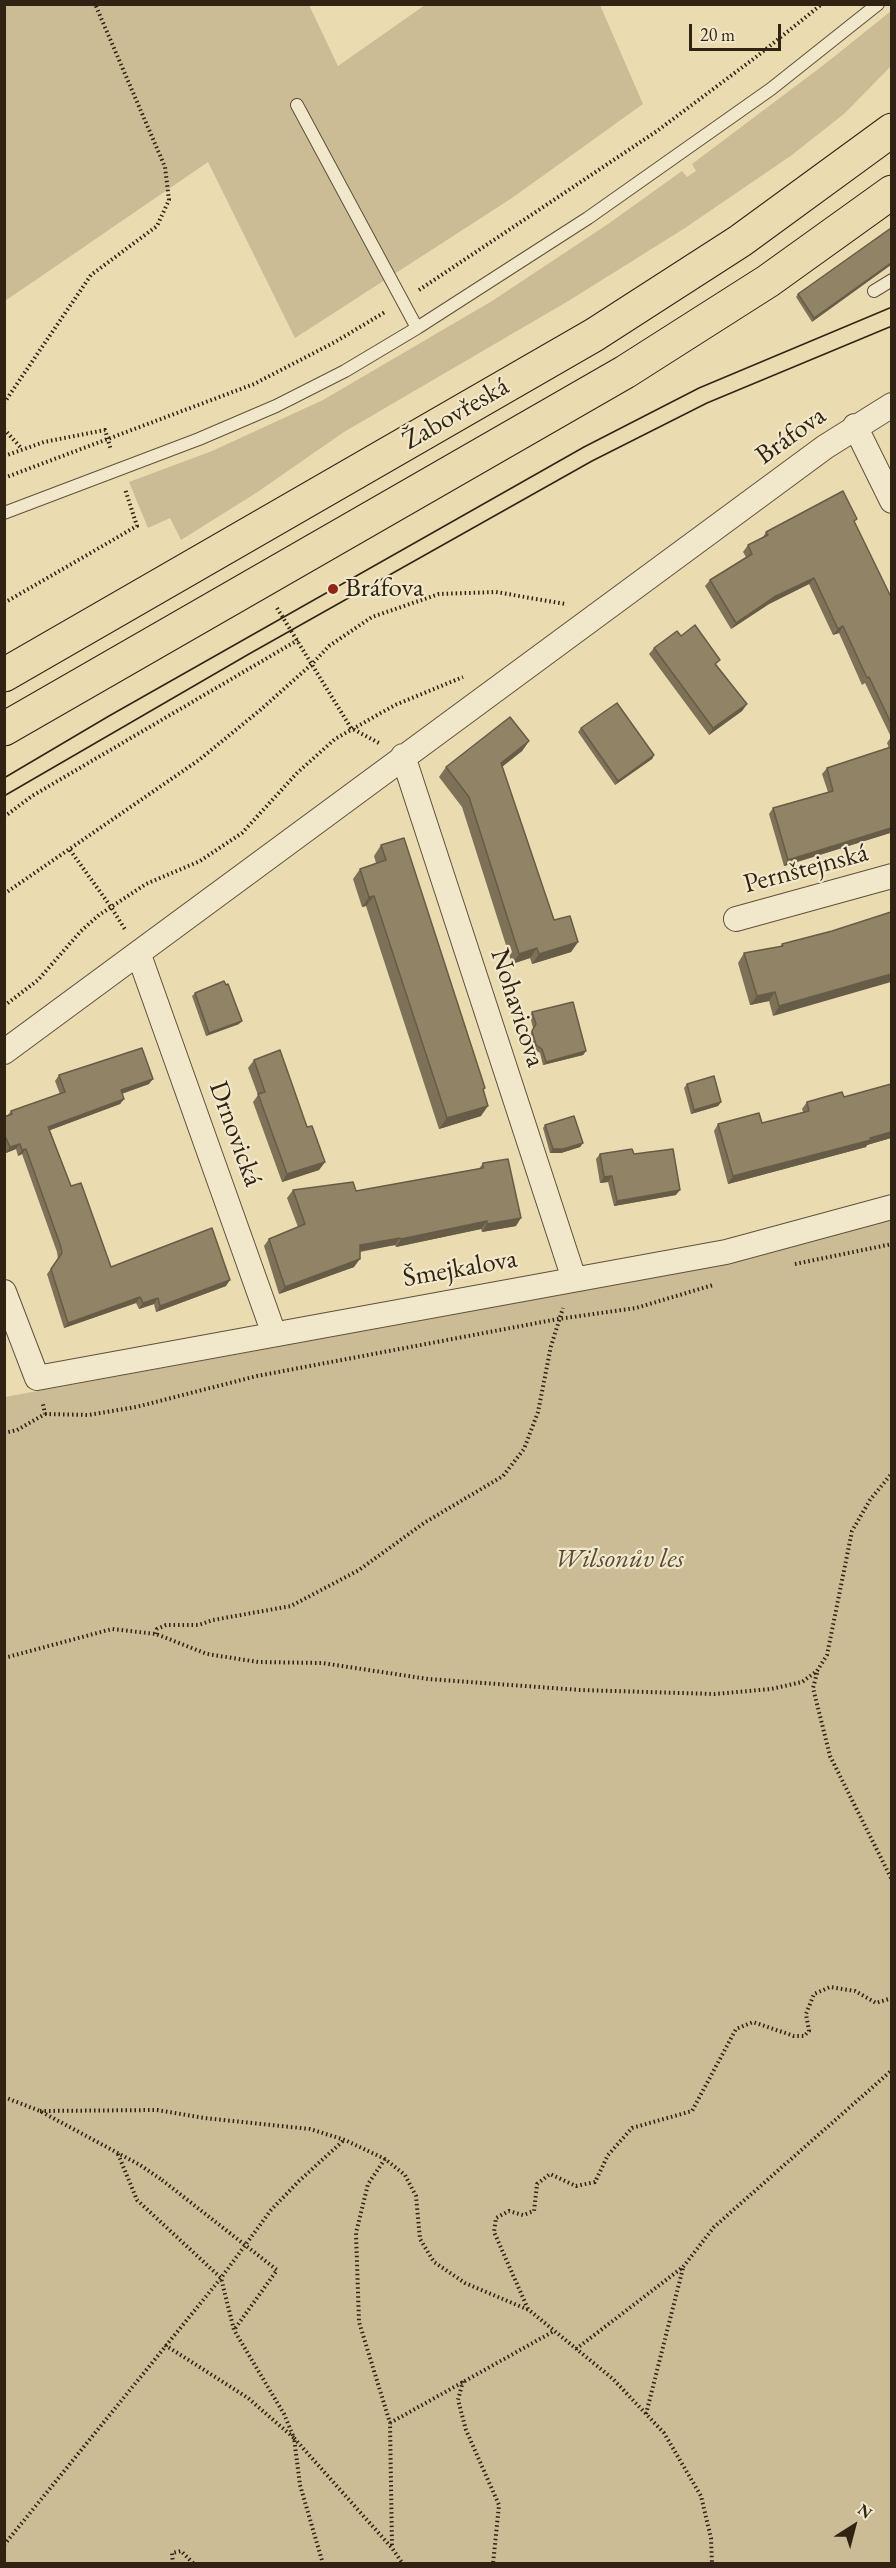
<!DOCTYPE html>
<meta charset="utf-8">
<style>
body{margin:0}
#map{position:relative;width:896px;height:2568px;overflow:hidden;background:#eadbb0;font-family:"EB Garamond",serif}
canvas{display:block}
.frame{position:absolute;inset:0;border:6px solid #312314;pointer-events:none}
.north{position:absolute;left:824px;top:2496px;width:60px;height:60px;-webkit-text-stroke:4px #f1e8cc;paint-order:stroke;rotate:36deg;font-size:16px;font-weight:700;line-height:24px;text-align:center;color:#312314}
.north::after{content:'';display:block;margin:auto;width:21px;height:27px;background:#312314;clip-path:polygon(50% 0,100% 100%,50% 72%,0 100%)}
.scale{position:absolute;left:689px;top:24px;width:92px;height:27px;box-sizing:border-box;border:3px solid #312314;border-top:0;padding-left:8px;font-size:18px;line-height:21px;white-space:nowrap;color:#312314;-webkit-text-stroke:4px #f1e8cc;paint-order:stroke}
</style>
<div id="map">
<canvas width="896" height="2568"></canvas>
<div class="frame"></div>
<div class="north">N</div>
<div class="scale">20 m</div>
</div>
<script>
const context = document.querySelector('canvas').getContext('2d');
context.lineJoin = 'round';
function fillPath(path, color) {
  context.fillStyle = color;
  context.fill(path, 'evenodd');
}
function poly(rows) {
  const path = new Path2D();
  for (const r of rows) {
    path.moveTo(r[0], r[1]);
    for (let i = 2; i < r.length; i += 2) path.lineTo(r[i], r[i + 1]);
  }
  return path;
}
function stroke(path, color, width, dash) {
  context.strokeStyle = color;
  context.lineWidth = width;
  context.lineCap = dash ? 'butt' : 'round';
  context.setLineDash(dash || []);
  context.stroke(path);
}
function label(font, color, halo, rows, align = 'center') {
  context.font = font + ' "EB Garamond",serif';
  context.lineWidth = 4.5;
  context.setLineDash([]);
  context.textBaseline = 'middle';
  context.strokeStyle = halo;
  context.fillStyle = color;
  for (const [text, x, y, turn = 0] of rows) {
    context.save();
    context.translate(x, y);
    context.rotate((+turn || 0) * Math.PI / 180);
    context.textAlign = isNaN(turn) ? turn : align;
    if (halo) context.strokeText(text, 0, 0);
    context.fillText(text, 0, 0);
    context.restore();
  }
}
const green = poly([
 [5,5,309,5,338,66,425,5,600,5,643,104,512,198,295,338,208,162,5,301],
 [891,11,891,66,845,113,792,155,685,228,570,300,344,432,256,493,181,540,170,518,148,528,129,482,212,451,323,400,492,301,608,224,682,171,687,177,696,171,692,164,825,64],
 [891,1220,891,2563,5,2563,5,1397,729,1264]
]);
const path = poly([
 [419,290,657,131,756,57,822,4],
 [4,403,91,275,157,226,169,200,165,167,95,4],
 [4,429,22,449],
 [4,456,44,442,105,430,111,450],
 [4,478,254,384,335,342,385,312],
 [4,603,137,526,125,489],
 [277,608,351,728,379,743],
 [4,817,32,796,298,640],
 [70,850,111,907,126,931],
 [4,894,199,760,259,711,312,664,329,646,372,617,439,594,496,592,565,604],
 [4,1006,38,980,81,931,99,915,146,884,200,861,242,833,297,773,335,739,395,705,463,677],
 [795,1264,892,1244],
 [45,1414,89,1415,136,1407,257,1376,558,1319,636,1308,713,1285],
 [4,1433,17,1430,45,1414,43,1404],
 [156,1634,157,1629,166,1625,199,1625,213,1620,291,1606,359,1570,424,1523,503,1476,524,1449,538,1412,551,1346,563,1308],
 [4,1658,112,1629,156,1634,207,1654,258,1662,322,1663,428,1679,580,1690,715,1694,771,1689,802,1682,817,1671,827,1655,852,1531,870,1500,892,1473],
 [817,1673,813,1688,830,1756,892,1880],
 [4,2097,40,2111,140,2165,162,2180],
 [40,2111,157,2110,204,2118,310,2129,345,2140,385,2159,405,2175,416,2196,420,2239,434,2262,465,2283,529,2310,613,2379,664,2433,701,2496,711,2538,712,2564],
 [118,2154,137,2200,221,2278,234,2330,284,2414,294,2438,392,2548,403,2564],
 [385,2159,368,2184,356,2233,359,2322,390,2423,392,2547],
 [528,2309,494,2232,496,2218,509,2211,523,2215,534,2211,537,2184,550,2174,576,2186,595,2182,608,2155,632,2128,692,2111,736,2029,753,2022,794,2036,804,2036,809,2031,806,2014,814,1994,830,1987,855,1991,876,2003,892,1998],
 [165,2345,248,2398,294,2438,300,2485,323,2564],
 [576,2349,683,2267,714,2227,892,2070],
 [463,2381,458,2400,466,2430,499,2505,493,2564],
 [646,2414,683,2268],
 [390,2423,554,2331],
 [4,2545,221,2278,271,2210,299,2181,344,2140],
 [173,2564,172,2553,181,2551,194,2564]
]);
const service = poly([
 [297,105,417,328],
 [874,291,892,280],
 [4,513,199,439,276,406,345,371,417,328,588,218,771,89,878,4]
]);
const minor = poly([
 [855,426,892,501],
 [403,756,574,1279],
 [736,919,892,876],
 [139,955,274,1334],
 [4,1052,825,447,892,405],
 [4,1292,37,1378,726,1252,892,1207]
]);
const trunk = poly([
 [4,675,594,335,740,241,892,130],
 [4,729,625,372,768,281,892,192]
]);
const tram = poly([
 [4,778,109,716,584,447,699,388,892,307],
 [4,796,249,654,592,461,707,403,892,326]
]);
const pathBridge = poly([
 [162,2180,277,2270,234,2330]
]);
const wall = poly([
 [891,228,812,322,796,297,798,294],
 [855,523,891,597,891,837,890,833,784,866,769,814,773,808,828,792,822,774,827,768,889,748,887,743,891,737,865,683,862,685,839,633,833,635,809,584,769,604,731,629,705,586,710,580,746,557,743,552,748,545,763,537,766,532],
 [681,636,717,665,747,704,742,711,709,735,649,654,654,648],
 [581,728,654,755,652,759,615,785,578,732],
 [529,741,522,751,502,767,554,920,578,942,571,952,532,964,530,958,512,964,462,807,439,777,446,767],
 [381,845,485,1088,483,1091,481,1116,439,1129,366,906,362,907,353,879,360,869,376,863,374,856],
 [832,931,773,1016,769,1001,750,1005,738,963,744,953,780,947,782,944],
 [195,993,239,1024,206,1036,192,996],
 [532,1012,586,1051,583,1055,543,1065,540,1053,533,1049,530,1035,533,1028,530,1016],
 [254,1060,307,1127,325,1162,319,1170,282,1182,253,1102,258,1095,248,1068],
 [59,1075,149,1084,122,1094,124,1099,120,1104,50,1130,71,1186,111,1267,226,1286,156,1312,154,1304,139,1309,136,1303,64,1328,47,1274,58,1259,57,1252,22,1154,18,1156,16,1149,6,1153,4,1149,4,1117,8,1115,11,1111,60,1094,55,1081],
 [687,1084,721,1102,718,1106,691,1114,684,1088],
 [891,1084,891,1138,867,1145,866,1147,728,1184,714,1131,718,1124,762,1123,803,1112,802,1109,807,1102,844,1097],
 [545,1125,583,1143,580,1147,561,1153,550,1153,543,1128],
 [600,1154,634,1154,676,1195,614,1206,608,1182,600,1183,596,1159],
 [483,1163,516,1226,482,1232,481,1229,396,1247,395,1245,360,1252,354,1267,279,1294,264,1246,269,1239,298,1227,287,1198,293,1190,356,1191,479,1169]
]);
const shadedWall = poly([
 [891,263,891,265,812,322,814,318],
 [814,578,809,584,769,604,731,629,736,623,774,597],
 [843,626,839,633,833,635,838,629],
 [747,704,742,711,709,735,713,728],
 [529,741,522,751,494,773,501,763],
 [654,755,652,759,615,785,618,781],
 [891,828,891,832,890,833,784,866,788,860],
 [374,896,366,906,362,907,369,897],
 [578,942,571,952,532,964,539,954],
 [537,948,530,958,512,964,519,954],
 [891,974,891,982,773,1016,779,1006],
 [775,992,769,1001,750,1005,757,996],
 [242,1021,239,1024,206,1036,209,1033],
 [586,1051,583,1055,543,1065,546,1062],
 [153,1079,149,1084,117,1095,121,1090],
 [124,1099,120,1104,45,1132,48,1127],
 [721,1102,718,1106,691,1114,694,1110],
 [488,1106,481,1116,439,1129,447,1118],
 [891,1132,891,1138,867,1145,866,1147,728,1184,733,1176],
 [583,1143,580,1147,561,1153,550,1153,553,1149],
 [20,1144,16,1149,6,1153,10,1147],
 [26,1149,22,1154,18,1156,22,1150],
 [325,1162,319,1170,282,1182,287,1174],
 [612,1176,608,1182,600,1183,604,1177],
 [680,1190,676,1195,614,1206,617,1201],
 [521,1218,516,1226,482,1232,487,1224],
 [487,1221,481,1229,396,1247,401,1239],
 [400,1238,395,1245,355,1252,360,1245],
 [360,1259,354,1267,279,1294,285,1287],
 [230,1280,226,1286,156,1312,160,1306],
 [140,1297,136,1303,64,1328,68,1323],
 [158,1298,154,1304,139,1309,143,1303]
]);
const building = poly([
 [891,228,891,263,814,318,798,294,891,228],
 [843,491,857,519,854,521,891,597,891,723,869,677,867,678,843,626,838,629,814,578,774,597,736,623,710,580,752,554,748,545,768,535,766,532,843,491],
 [695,625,720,660,715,664,747,704,713,728,654,648,677,631,681,636,695,625],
 [617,703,654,755,618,781,581,728,617,703],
 [510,717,529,741,501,763,554,920,570,916,578,942,539,954,537,948,519,954,469,797,446,767,510,717],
 [891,747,891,828,788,860,773,808,833,791,827,768,891,747],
 [404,838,485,1088,483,1089,488,1106,447,1118,374,896,369,897,360,869,386,860,381,845,404,838],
 [891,912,891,974,779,1006,775,992,757,996,744,953,783,946,782,944,832,931,891,912],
 [224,981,226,985,228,984,242,1021,209,1033,195,993,224,981],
 [573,1002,586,1051,546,1062,542,1049,536,1045,532,1031,536,1024,532,1012,573,1002],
 [142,1048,153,1079,121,1090,124,1099,48,1127,71,1186,81,1183,111,1267,212,1228,230,1280,160,1306,158,1298,143,1303,140,1297,68,1323,51,1269,62,1253,61,1247,26,1149,22,1150,20,1144,10,1147,4,1134,4,1117,12,1114,11,1111,65,1092,59,1075,142,1048],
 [280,1050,307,1127,312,1126,325,1162,287,1174,258,1094,265,1092,254,1060,280,1050],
 [714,1076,721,1102,694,1110,687,1084,714,1076],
 [891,1084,891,1132,870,1138,871,1140,733,1176,718,1124,759,1113,762,1123,809,1111,807,1102,842,1092,844,1097,891,1084],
 [574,1116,583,1143,563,1149,553,1149,545,1125,574,1116],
 [632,1149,634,1154,673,1149,680,1190,617,1201,612,1176,604,1177,600,1154,632,1149],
 [508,1159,521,1218,487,1224,487,1221,401,1239,400,1238,360,1245,360,1259,285,1287,269,1239,305,1224,293,1190,353,1182,356,1191,483,1168,483,1163,508,1159]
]);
const markers = [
 [333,589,6,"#8f2418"]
];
const streetNames = [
 ["Žabovřeská",456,414,-30],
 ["Bráfova",791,436,-36],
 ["Pernštejnská",806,869,-15],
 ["Nohavicova",517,1008,72],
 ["Drnovická",235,1134,70],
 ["Šmejkalova",460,1269,-10]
];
const poiNames = [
 ["Bráfova",345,589]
];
const parkNames = [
 ["Wilsonův les",619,1560]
];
fillPath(green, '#cbbc95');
stroke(service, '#5f513b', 14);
stroke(minor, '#5f513b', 26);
stroke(trunk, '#312314', 35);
stroke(path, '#312314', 4, [1.5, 3]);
stroke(service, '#f1e8cc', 12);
stroke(minor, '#f1e8cc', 24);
stroke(trunk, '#eadbb0', 33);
stroke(tram, '#312314', 1.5);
stroke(pathBridge, '#312314', 4, [1.5, 3]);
fillPath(wall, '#7d7157');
fillPath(shadedWall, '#665c47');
fillPath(building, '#918365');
stroke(building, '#665c47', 1.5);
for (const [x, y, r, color] of markers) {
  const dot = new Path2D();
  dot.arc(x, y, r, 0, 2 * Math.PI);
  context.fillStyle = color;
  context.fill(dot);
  stroke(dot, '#f1e8cc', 2);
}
label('27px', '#312314', '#f1e8cc', streetNames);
label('27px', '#312314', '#f1e8cc', poiNames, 'left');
label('italic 27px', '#584934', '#f1e8cc', parkNames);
</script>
